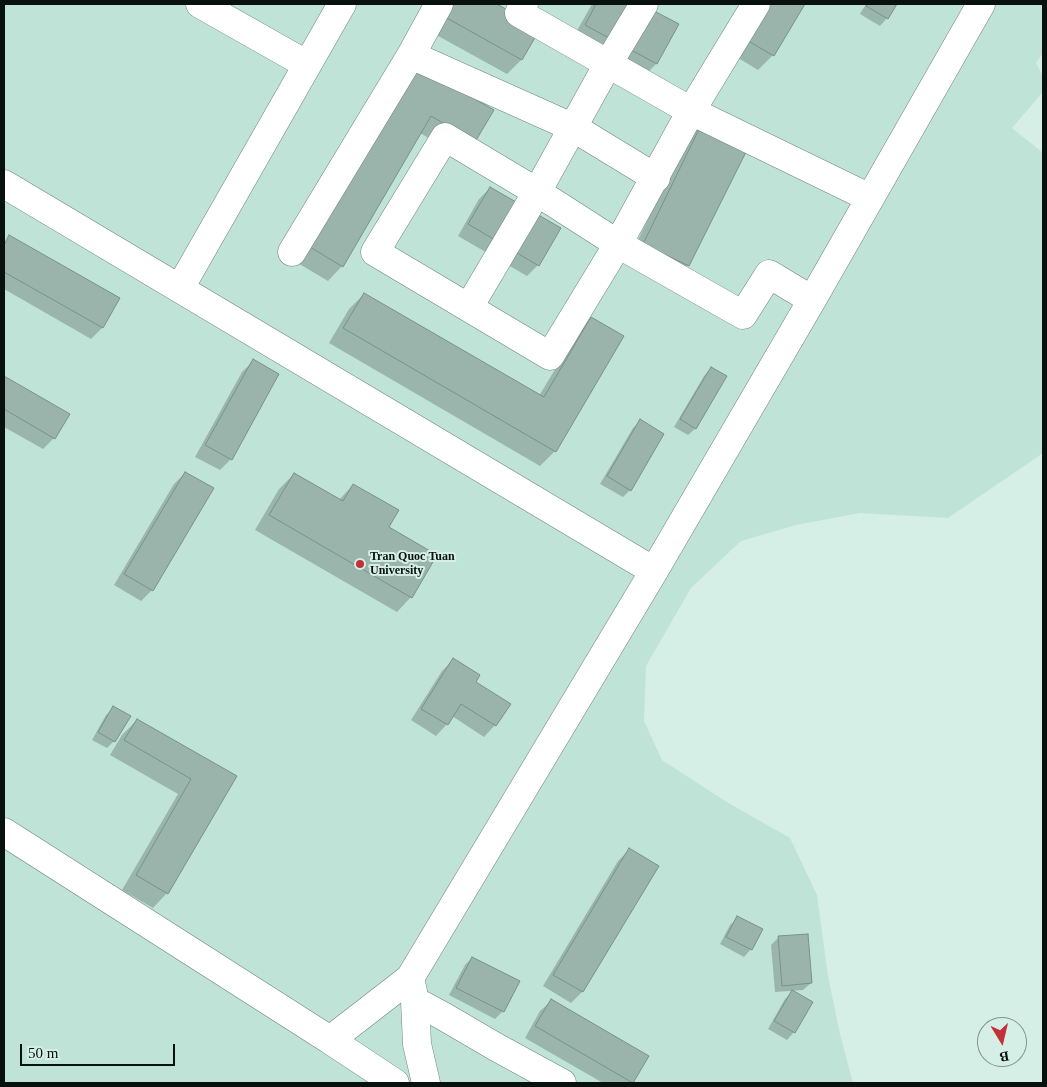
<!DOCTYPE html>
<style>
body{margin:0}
#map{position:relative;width:1047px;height:1087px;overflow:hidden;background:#d5efe6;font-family:Georgia,serif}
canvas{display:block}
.frame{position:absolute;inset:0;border:5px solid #08110e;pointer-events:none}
.north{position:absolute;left:977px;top:1017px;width:50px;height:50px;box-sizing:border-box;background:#d5efe6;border:1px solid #839690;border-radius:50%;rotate:171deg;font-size:14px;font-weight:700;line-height:20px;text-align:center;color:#08110e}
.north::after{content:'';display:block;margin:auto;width:18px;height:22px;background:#c13138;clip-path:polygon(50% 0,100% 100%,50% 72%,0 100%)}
.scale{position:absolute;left:20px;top:1044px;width:155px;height:22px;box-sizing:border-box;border:2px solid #08110e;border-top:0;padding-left:6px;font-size:15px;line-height:18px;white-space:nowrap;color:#08110e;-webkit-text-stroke:4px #d5efe6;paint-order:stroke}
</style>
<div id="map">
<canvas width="1047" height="1087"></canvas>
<div class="frame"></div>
<div class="north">B</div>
<div class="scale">50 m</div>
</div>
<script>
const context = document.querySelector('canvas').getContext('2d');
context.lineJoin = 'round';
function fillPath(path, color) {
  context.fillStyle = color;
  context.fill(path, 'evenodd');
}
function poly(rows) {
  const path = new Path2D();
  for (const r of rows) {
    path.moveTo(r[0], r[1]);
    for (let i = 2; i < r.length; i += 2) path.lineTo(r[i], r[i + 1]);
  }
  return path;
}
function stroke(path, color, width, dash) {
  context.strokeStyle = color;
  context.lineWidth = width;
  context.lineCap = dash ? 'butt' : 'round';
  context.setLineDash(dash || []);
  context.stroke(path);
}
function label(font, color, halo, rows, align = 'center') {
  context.font = font + ' Georgia,serif';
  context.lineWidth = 4;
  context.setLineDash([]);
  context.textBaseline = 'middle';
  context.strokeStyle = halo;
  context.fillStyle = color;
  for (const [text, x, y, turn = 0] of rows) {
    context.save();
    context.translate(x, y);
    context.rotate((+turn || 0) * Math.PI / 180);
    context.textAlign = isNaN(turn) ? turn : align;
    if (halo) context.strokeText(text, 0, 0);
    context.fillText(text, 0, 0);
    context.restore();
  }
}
const built = poly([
 [4,4,1043,4,1043,53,1036,63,1043,76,1043,92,1012,128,1043,153,1043,453,948,518,860,513,796,525,741,541,691,588,646,666,644,721,662,760,725,801,790,838,817,895,828,976,840,1034,853,1083,4,1083]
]);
const shadow = poly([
 [448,4,495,4,495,5,539,30,521,60,507,74,431,32],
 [592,4,638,4,678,25,656,64,645,75,574,36],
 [758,4,803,4,773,55,758,70,730,53],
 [866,4,896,4,887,18,880,26,860,14],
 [401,81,492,110,460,156,420,133,342,266,328,281,296,262],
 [705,121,688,265,674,280,629,258,690,135],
 [490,188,538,265,527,276,458,236,479,199],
 [10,237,119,298,102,328,91,339,4,289,4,243],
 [364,294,539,396,577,333,591,318,555,451,540,466,329,343,349,309],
 [253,361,231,459,220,470,195,457,242,372],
 [711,368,696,428,688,435,674,427,704,376],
 [4,377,68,414,54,438,43,449,4,427],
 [640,421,630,490,623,497,600,484,633,428],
 [185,473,152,590,141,601,114,585,174,484],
 [294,474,339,500,353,485,387,528,411,597,397,612,255,530,279,489],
 [453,660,474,682,495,725,484,737,452,716,447,724,436,736,411,720,442,671],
 [114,708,114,741,107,748,92,740,106,715],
 [137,720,235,777,167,893,153,908,122,890,178,794,110,755,122,735],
 [629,850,657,867,582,992,571,1003,543,986,618,861],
 [738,918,751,949,744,957,720,944,730,925],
 [778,938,811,983,803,990,775,992,771,945],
 [472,958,518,981,503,1011,495,1019,449,995,465,965],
 [792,992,794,1032,787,1040,768,1029,785,999],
 [552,1000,647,1056,631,1083,603,1083,525,1038,540,1011]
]);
const building = poly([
 [453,4,497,4,540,29,522,60,445,17,453,4],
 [596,4,641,4,679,24,657,64,585,25,596,4],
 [763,4,805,4,774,56,743,38,763,4],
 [868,4,897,4,888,19,866,6,868,4],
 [415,65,494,110,475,142,431,116,343,267,310,247,415,65],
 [704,119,751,142,689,266,643,244,704,119],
 [490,187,561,228,539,266,468,224,490,187],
 [9,235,120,298,103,328,4,272,4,245,9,235],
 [364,293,544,397,591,317,624,336,556,452,343,328,364,293],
 [253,359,279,374,232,460,205,445,253,359],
 [711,367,727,376,696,429,680,419,711,367],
 [4,376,70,414,55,439,4,409,4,376],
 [640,419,664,434,631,491,607,476,640,419],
 [185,472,214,488,153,591,124,574,185,472],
 [294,473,343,501,353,484,399,510,389,527,437,555,412,598,269,515,294,473],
 [453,658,480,675,476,682,511,704,496,726,461,704,448,725,421,709,453,658],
 [113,706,131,716,115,742,98,732,113,706],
 [137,719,237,776,168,894,136,875,191,779,124,740,137,719],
 [629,848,659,866,583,992,553,975,629,848],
 [737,916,763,929,752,950,726,937,737,916],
 [808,934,812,983,782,986,778,936,808,934],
 [472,957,520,981,504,1012,456,988,472,957],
 [792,990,813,1002,795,1033,774,1021,792,990],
 [551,999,649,1056,633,1083,535,1026,551,999]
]);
const minor = poly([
 [200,4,306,64],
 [524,4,519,13,691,111,870,198],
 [756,4,691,111,618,244,550,356,375,252,445,137,537,192,618,244,743,315,769,274,812,300],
 [411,55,439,4],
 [4,184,654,571],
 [292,252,411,55,574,128,656,178],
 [180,288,342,4],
 [469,307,537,192,608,64,644,4],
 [4,832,330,1040,410,978,654,571,812,300,981,4],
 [410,978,415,1001,443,1016,496,1047,562,1083],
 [415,1001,417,1044,426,1083],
 [330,1040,395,1083]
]);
const markers = [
 [360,564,5,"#c13138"]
];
const poiNames = [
 ["Tran Quoc Tuan",370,557],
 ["University",370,571]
];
fillPath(built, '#c0e3d8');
fillPath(shadow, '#0003');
fillPath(building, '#9bb4ab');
stroke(building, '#79928a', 1);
stroke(minor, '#6c847c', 29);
stroke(minor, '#fff', 28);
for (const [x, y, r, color] of markers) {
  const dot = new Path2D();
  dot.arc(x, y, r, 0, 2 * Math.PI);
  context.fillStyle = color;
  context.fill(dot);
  stroke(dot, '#d5efe6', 2);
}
label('bold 12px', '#08110e', '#d5efe6', poiNames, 'left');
</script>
